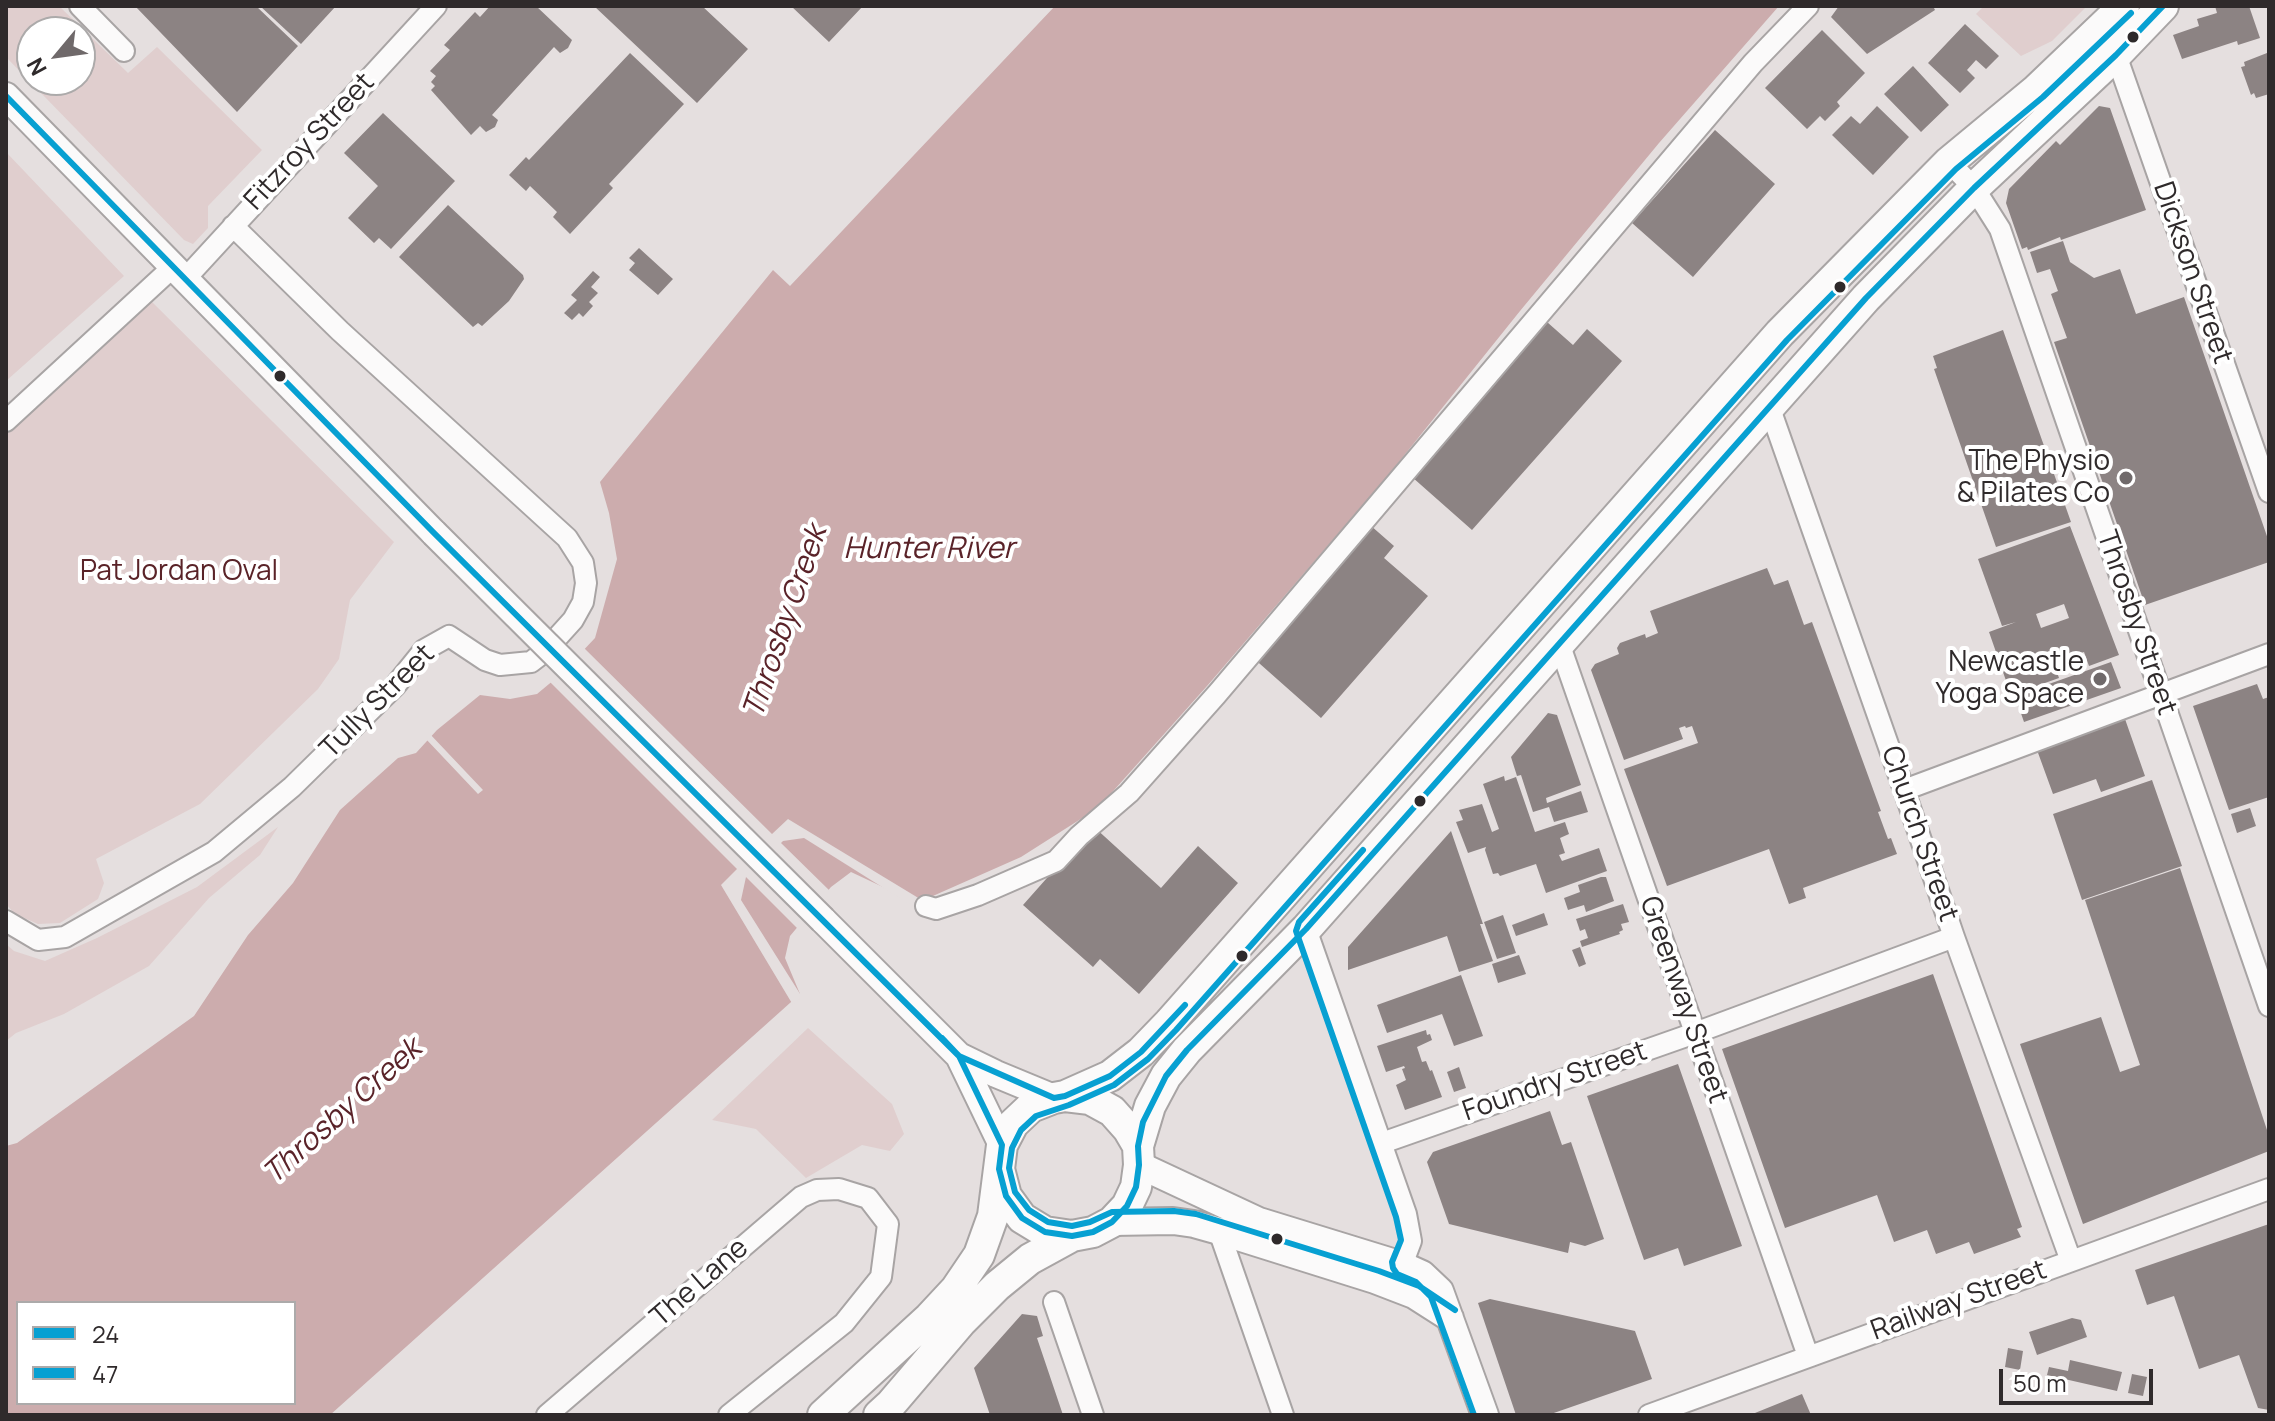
<!DOCTYPE html>
<style>
body{margin:0}
#map{position:relative;width:2275px;height:1421px;overflow:hidden;background:#e5dfdf;font-family:Manrope,sans-serif}
canvas{display:block}
.frame{position:absolute;inset:0;border:8px solid #2f2a2b;pointer-events:none}
.legend{position:absolute;left:16px;top:1301px;width:280px;height:104px;box-sizing:border-box;background:#fff;border:2px solid #acaaaa;margin:0;padding:10px 14px;list-style:none;font-size:24px;color:#2f2a2b}
.legend li{display:flex;align-items:center;gap:16px;height:40px}
.legend b{width:40px;border:2px solid #acaaaa}
.north{position:absolute;left:16px;top:16px;width:80px;height:80px;box-sizing:border-box;background:#fff;border:2px solid #acaaaa;border-radius:50%;rotate:241deg;font-size:22px;font-weight:700;line-height:32px;text-align:center;color:#2f2a2b}
.north::after{content:'';display:block;margin:auto;width:28px;height:36px;background:#6f696a;clip-path:polygon(50% 0,100% 100%,50% 72%,0 100%)}
.scale{position:absolute;left:1999px;top:1369px;width:154px;height:36px;box-sizing:border-box;border:4px solid #2f2a2b;border-top:0;padding-left:10px;font-size:24px;line-height:28px;white-space:nowrap;color:#2f2a2b;-webkit-text-stroke:6px #fff;paint-order:stroke}
</style>
<div id="map">
<canvas width="2275" height="1421"></canvas>
<div class="frame"></div>
<ul class="legend">
<li><b style="height:10px;background:#07a0d2"></b>24</li>
<li><b style="height:10px;background:#07a0d2"></b>47</li>
</ul>
<div class="north">N</div>
<div class="scale">50 m</div>
</div>
<script>
const context = document.querySelector('canvas').getContext('2d');
context.lineJoin = 'round';
function fillPath(path, color) {
  context.fillStyle = color;
  context.fill(path, 'evenodd');
}
function poly(rows) {
  const path = new Path2D();
  for (const r of rows) {
    path.moveTo(r[0], r[1]);
    for (let i = 2; i < r.length; i += 2) path.lineTo(r[i], r[i + 1]);
  }
  return path;
}
function stroke(path, color, width, dash) {
  context.strokeStyle = color;
  context.lineWidth = width;
  context.lineCap = dash ? 'butt' : 'round';
  context.setLineDash(dash || []);
  context.stroke(path);
}
function label(font, color, halo, rows, align = 'center') {
  context.font = font + ' Manrope,sans-serif';
  context.lineWidth = 8;
  context.setLineDash([]);
  context.textBaseline = 'middle';
  context.strokeStyle = halo;
  context.fillStyle = color;
  for (const [text, x, y, turn = 0] of rows) {
    context.save();
    context.translate(x, y);
    context.rotate((+turn || 0) * Math.PI / 180);
    context.textAlign = isNaN(turn) ? turn : align;
    if (halo) context.strokeText(text, 0, 0);
    context.fillText(text, 0, 0);
    context.restore();
  }
}
const green = poly([
 [6,6,59,6,128,73,157,47,262,150,208,206,208,228,193,244,184,240,6,57],
 [80,32,80,80,32,80,32,32],
 [1984,6,2087,6,2052,41,2021,56,1976,14],
 [6,152,124,276,6,381],
 [151,301,394,542,350,600,339,659,318,689,200,804,96,859,104,883,98,899,60,923,38,924,15,914,6,904,6,434],
 [278,827,260,855,209,898,149,966,64,1014,16,1033,6,1041,6,944,14,951,45,961,97,938,197,887],
 [808,1028,892,1104,904,1134,890,1151,862,1145,806,1178,756,1129,712,1120]
]);
const water = poly([
 [1055,6,1779,6,1659,143,1520,311,1386,478,1207,686,1098,808,1021,857,917,903,851,872,831,887,790,936,785,958,800,994,330,1415,6,1415,6,1146,17,1143,194,1016,248,935,293,883,340,810,398,758,416,753,437,730,480,695,510,699,537,694,561,674,595,638,617,559,609,513,600,482,773,270,790,286],
 [18,1303,294,1303,294,1403,18,1403]
]);
const pier = poly([
 [582,646,772,834,788,819,925,902,917,907,906,902,804,838,783,841,781,843,831,892,800,931,746,877,741,900,802,997,793,1005,721,885,737,869,548,680],
 [429,733,483,790,478,794,425,738]
]);
const building = poly([
 [135,6,256,6,298,46,237,112],
 [260,6,336,6,301,44],
 [490,6,536,6,572,40,568,48,560,53,554,47,492,115,498,120,495,127,486,132,480,126,471,135,431,90,435,86,431,82,436,76,430,71,450,50,444,45,475,12,480,17],
 [594,6,702,6,748,49,697,103],
 [791,6,863,6,829,42],
 [1839,6,1933,6,1935,10,1867,54,1831,17],
 [2215,6,2249,6,2260,38,2238,45,2237,41,2182,59,2173,35,2199,26,2197,19,2217,13],
 [1965,24,1999,56,1986,69,1976,60,1967,70,1975,78,1960,93,1928,63],
 [1822,30,1865,73,1837,102,1840,106,1825,121,1820,116,1807,129,1765,88],
 [630,53,684,104,609,184,613,188,570,234,553,217,557,212,530,186,526,191,509,175,526,157,529,160],
 [2267,53,2269,60,2269,94,2256,98,2254,93,2251,95,2241,67,2245,66,2244,62],
 [1913,66,1949,105,1921,132,1884,94],
 [1877,106,1909,137,1873,175,1832,135,1851,116,1860,124],
 [2099,106,2110,108,2146,210,2061,240,2060,237,2028,250,2027,247,2022,249,2006,203,2009,189,2056,141,2060,145],
 [383,113,455,181,391,249,379,238,374,243,348,218,378,186,344,153],
 [1715,130,1775,184,1693,277,1632,223],
 [448,205,523,275,524,279,509,301,482,326,478,323,473,327,399,257],
 [2063,241,2070,262,2094,278,2120,269,2136,314,2184,297,2269,542,2269,562,2145,605,2054,342,2067,338,2051,294,2058,291,2050,269,2037,273,2030,252],
 [639,248,673,279,658,295,629,270,635,263,629,258],
 [593,271,600,277,591,287,598,293,589,302,593,306,583,317,579,313,572,320,564,313,577,300,571,295],
 [1547,322,1573,345,1587,329,1622,361,1472,530,1412,477],
 [2003,330,2071,522,1996,547,1934,369,1937,368,1933,356],
 [1362,518,1394,546,1384,558,1428,596,1321,718,1242,648,1349,527],
 [2070,526,2119,655,2089,666,2084,652,2054,663,2059,678,2011,695,1989,632,2016,622,2002,626,1978,559],
 [2064,604,2069,618,2041,628,2036,614],
 [1767,568,1774,585,1788,580,1804,625,1812,622,1881,811,1878,812,1888,839,1891,838,1897,854,1803,888,1806,898,1789,904,1769,849,1667,886,1624,769,1698,743,1692,726,1686,728,1685,726,1679,728,1683,739,1624,760,1591,670,1595,664,1619,654,1617,648,1620,643,1645,634,1646,638,1658,633,1650,611],
 [2111,662,2121,688,2024,722,2015,696],
 [2257,684,2263,699,2269,697,2269,797,2229,810,2193,706],
 [1548,713,1557,715,1581,785,1546,798,1547,803,1581,791,1588,812,1554,822,1549,807,1533,812,1521,775,1517,776,1511,757],
 [2125,719,2145,776,2101,792,2096,779,2053,794,2037,750],
 [1504,776,1505,781,1516,777,1535,832,1565,822,1569,834,1560,838,1565,853,1559,855,1562,861,1599,848,1607,871,1546,893,1536,864,1500,876,1498,873,1493,874,1485,850,1486,847,1468,853,1456,822,1463,820,1459,810,1482,804,1492,832,1499,829,1483,784],
 [2152,780,2182,866,2082,900,2053,814],
 [2250,808,2256,826,2237,833,2231,814],
 [1093,826,1161,888,1198,846,1238,883,1139,994,1100,959,1093,967,1023,905],
 [1451,831,1483,924,1480,924,1493,961,1459,972,1447,936,1348,970,1348,947],
 [2180,868,2269,1136,2269,1151,2083,1224,2020,1044,2101,1017,2120,1072,2140,1065,2085,900],
 [1601,877,1606,877,1614,901,1586,912,1584,905,1568,910,1564,898,1580,892,1578,885],
 [1623,904,1629,922,1621,924,1623,930,1619,932,1620,934,1582,947,1580,941,1588,938,1585,929,1580,931,1576,919],
 [1544,913,1548,925,1516,936,1512,925],
 [1503,915,1516,953,1497,959,1484,922],
 [1580,947,1586,964,1579,967,1572,950],
 [1519,955,1526,974,1498,983,1492,964],
 [1933,974,2022,1227,2017,1229,2021,1237,1974,1254,1969,1242,1936,1254,1927,1230,1894,1242,1877,1195,1785,1228,1722,1049],
 [1461,975,1483,1036,1454,1046,1442,1014,1387,1033,1377,1005],
 [1426,1030,1427,1035,1430,1034,1432,1040,1417,1047,1422,1062,1426,1061,1430,1071,1432,1070,1442,1097,1405,1110,1396,1085,1406,1080,1402,1069,1405,1068,1404,1066,1386,1072,1377,1046],
 [1678,1064,1742,1246,1684,1266,1678,1248,1644,1260,1587,1096],
 [1459,1067,1466,1088,1454,1092,1447,1072],
 [1550,1111,1562,1145,1571,1142,1604,1239,1585,1246,1570,1242,1568,1253,1449,1224,1427,1162,1433,1152],
 [2269,1224,2269,1410,2258,1408,2239,1355,2199,1369,2174,1296,2147,1305,2135,1270],
 [1490,1299,1635,1331,1652,1379,1548,1415,1516,1415,1478,1303],
 [1022,1314,1037,1316,1043,1336,1037,1338,1063,1415,990,1415,974,1368],
 [2072,1318,2081,1320,2087,1337,2037,1355,2029,1332],
 [2008,1348,2023,1351,2020,1370,2005,1367],
 [2070,1360,2122,1372,2117,1391,2047,1375,2049,1367,2068,1371],
 [2132,1374,2147,1377,2143,1396,2128,1393],
 [1802,1394,1811,1415,1750,1415]
]);
const minor = poly([
 [80,6,124,51],
 [2116,55,2269,492],
 [1949,162,1974,188,2000,229,2269,1006],
 [185,279,436,6],
 [1769,406,1904,790,1954,937,2071,1261],
 [6,421,173,267],
 [1559,643,1808,1356],
 [1904,790,2269,654],
 [926,906,936,909,978,895,1056,861,1079,836,1129,793,1217,694,1753,63,1808,6],
 [6,921,38,940,65,937,214,852,292,787,395,686,424,650,449,636,485,660,500,665,531,662,544,652,573,620,583,602,586,583,583,563,567,538,340,331,233,226],
 [1306,929,1406,1214,1411,1241,1402,1265],
 [1382,1143,1695,1033,1954,937],
 [1219,1231,1283,1415],
 [1054,1302,1093,1415],
 [547,1415,801,1197,817,1190,839,1189,868,1198,888,1224,881,1277,844,1323,729,1415],
 [1649,1415,2269,1189]
]);
const major = poly([
 [6,96,434,533],
 [823,920,959,1056,996,1074,1054,1098],
 [959,1056,1002,1145],
 [1139,1165,1259,1221,1402,1265,1422,1274,1440,1291,1485,1415],
 [1112,1222,1173,1221,1194,1224,1219,1231,1375,1280,1414,1295,1450,1318]
]);
const highway = poly([
 [1065,1096,1110,1076,1141,1052,1169,1023,1780,333,1949,162,2036,90,2124,6],
 [1138,1146,1150,1106,1166,1076,1187,1050,1306,929,1866,298,1974,188,2116,55,2163,6],
 [823,1415,929,1318,956,1289,979,1255,993,1216,999,1169,1002,1145,1013,1124,1031,1107,1054,1098,1065,1096,1090,1099,1112,1111,1128,1129,1138,1146,1139,1165,1136,1187,1127,1206,1112,1222,1093,1232,1072,1236,1045,1232,1022,1218,1006,1196,999,1169],
 [879,1415,891,1404,961,1322,997,1286,1030,1259,1072,1236]
]);
const majorBridge = poly([
 [434,533,823,920]
]);
const bus1 = poly([
 [6,96,434,533,959,1056,1002,1145,999,1169,1006,1196,1022,1218,1045,1232,1072,1236,1093,1232,1112,1222,1127,1206,1136,1187,1139,1165,1138,1146,1143,1122,1166,1076,1187,1050,1306,929,1866,298,1974,188,2116,55,2163,6],
 [942,1038,959,1056,1054,1098,1065,1096,1110,1076,1141,1052,1185,1005]
]);
const bus2 = poly([
 [1363,850,1299,922,1296,931,1396,1217,1401,1240,1392,1262,1393,1268,1397,1274,1416,1282,1431,1297,1474,1415],
 [1455,1310,1419,1286,1379,1271,1196,1214,1174,1211,1112,1212,1090,1222,1072,1226,1048,1222,1029,1210,1015,1192,1009,1168,1012,1148,1021,1130,1036,1116,1069,1105,1114,1085,1148,1059,1176,1030,1787,340,1956,169,2043,97,2131,13]
]);
const markers = [
 [2133,37,7,"#2f2a2b"],
 [1840,287,7,"#2f2a2b"],
 [280,376,7,"#2f2a2b"],
 [2126,478,8,"#6f696a"],
 [2100,679,8,"#6f696a"],
 [1420,801,7,"#2f2a2b"],
 [1242,956,7,"#2f2a2b"],
 [1277,1239,7,"#2f2a2b"]
];
const streetNames = [
 ["Fitzroy Street",310,142,-47],
 ["Dickson Street",2192,273,71],
 ["Throsby Street",2136,623,71],
 ["Tully Street",378,702,-45],
 ["Church Street",1919,834,71],
 ["Greenway Street",1683,1000,71],
 ["Foundry Street",1555,1082,-19],
 ["The Lane",700,1283,-41],
 ["Railway Street",1959,1301,-20]
];
const poiNames = [
 ["The Physio",2110,462],
 ["& Pilates Co",2110,494],
 ["Newcastle",2084,663],
 ["Yoga Space",2084,695]
];
const parkNames = [
 ["Pat Jordan Oval",179,572]
];
const waterNames = [
 ["Hunter River",929,550],
 ["Throsby Creek",786,622,-71],
 ["Throsby Creek",343,1112,-42]
];
fillPath(green, '#e0cece');
fillPath(water, '#ccacad');
fillPath(pier, '#e5dfdf');
fillPath(building, '#8c8383');
stroke(minor, '#a8a4a4', 24);
stroke(major, '#a8a4a4', 30);
stroke(highway, '#a8a4a4', 34);
stroke(minor, '#fbfafa', 20);
stroke(major, '#fbfafa', 26);
stroke(highway, '#fbfafa', 30);
stroke(majorBridge, '#a8a4a4', 30, []);
stroke(majorBridge, '#fbfafa', 26);
stroke(bus1, '#07a0d2', 6);
stroke(bus2, '#07a0d2', 6);
for (const [x, y, r, color] of markers) {
  const dot = new Path2D();
  dot.arc(x, y, r, 0, 2 * Math.PI);
  context.fillStyle = color;
  context.fill(dot);
  stroke(dot, '#fff', 3);
}
label('28px', '#2f2a2b', '#fff', streetNames);
label('28px', '#2f2a2b', '#fff', poiNames, 'right');
label('28px', '#5a2328', '#fff', parkNames);
label('italic 30px', '#5a2329', '#fff', waterNames);
</script>
